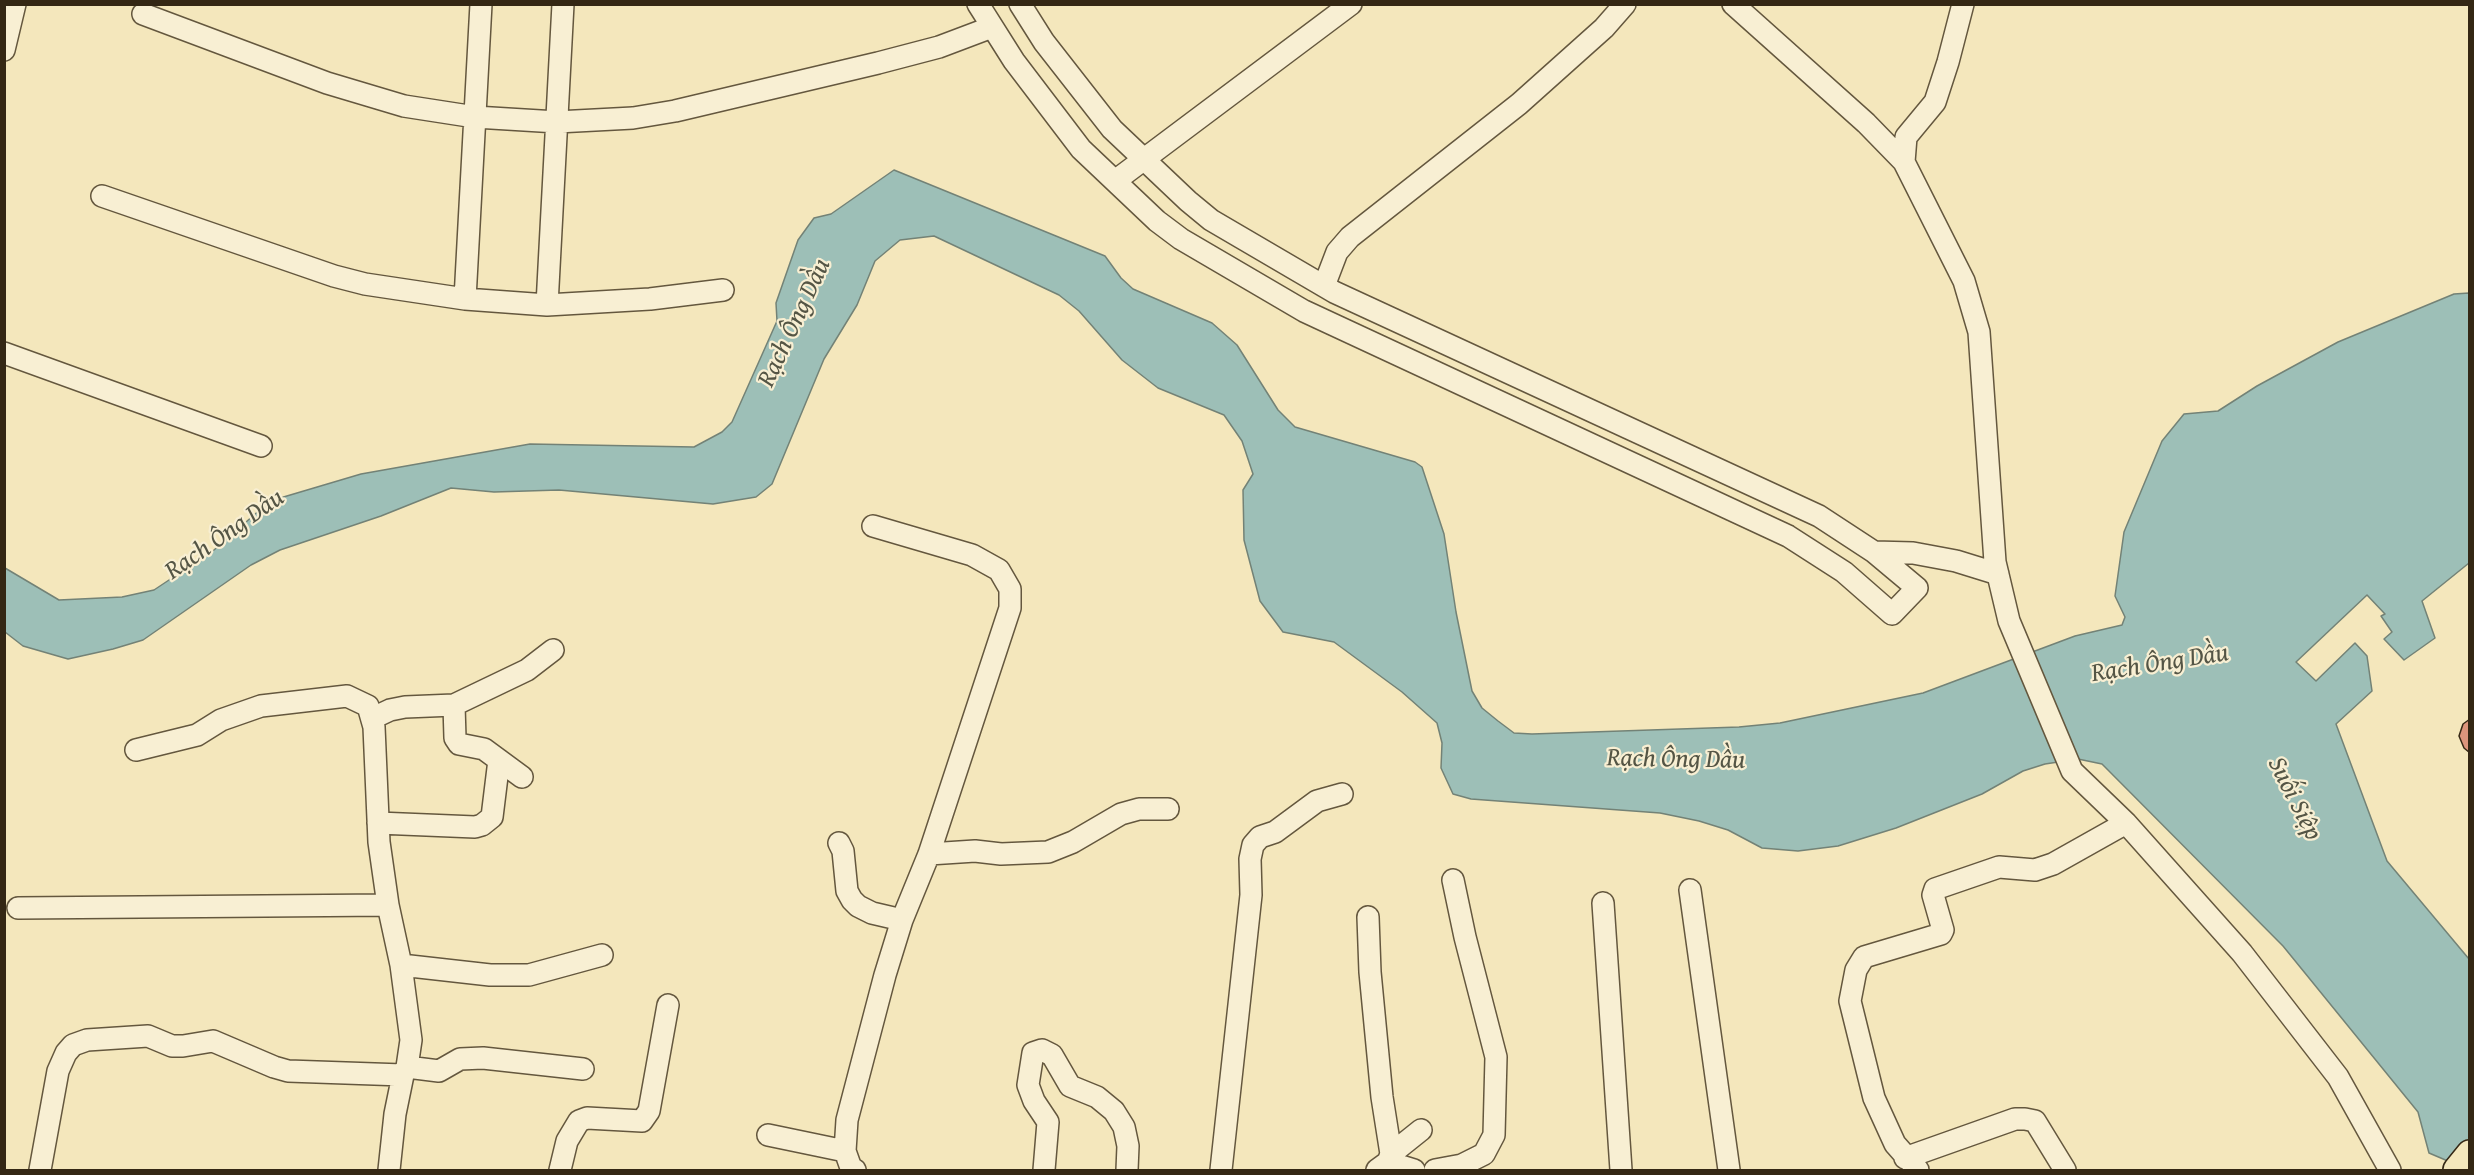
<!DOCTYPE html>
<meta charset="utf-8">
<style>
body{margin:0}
#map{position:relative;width:2474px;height:1175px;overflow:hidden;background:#f4e7bc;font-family:"Gentium Book Plus",serif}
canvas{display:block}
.frame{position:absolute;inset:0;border:6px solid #342714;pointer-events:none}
</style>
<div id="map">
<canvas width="2474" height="1175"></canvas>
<div class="frame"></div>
</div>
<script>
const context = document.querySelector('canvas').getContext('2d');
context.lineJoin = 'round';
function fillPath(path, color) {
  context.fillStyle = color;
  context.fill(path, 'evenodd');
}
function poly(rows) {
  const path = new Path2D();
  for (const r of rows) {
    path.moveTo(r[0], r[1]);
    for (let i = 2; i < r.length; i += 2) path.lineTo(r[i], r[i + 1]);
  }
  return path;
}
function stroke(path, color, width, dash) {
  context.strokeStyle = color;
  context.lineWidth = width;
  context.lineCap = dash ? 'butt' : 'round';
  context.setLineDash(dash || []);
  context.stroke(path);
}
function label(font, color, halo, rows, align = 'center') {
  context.font = font + ' "Gentium Book Plus",serif';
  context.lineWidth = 4.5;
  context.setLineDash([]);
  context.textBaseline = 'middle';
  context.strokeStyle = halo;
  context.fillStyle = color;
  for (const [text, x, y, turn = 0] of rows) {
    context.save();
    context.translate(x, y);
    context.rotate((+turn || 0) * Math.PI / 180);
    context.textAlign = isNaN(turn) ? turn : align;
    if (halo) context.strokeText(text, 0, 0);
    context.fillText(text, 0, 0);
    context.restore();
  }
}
const water = poly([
 [894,170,1105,256,1121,278,1133,289,1212,323,1237,345,1278,410,1295,427,1415,462,1422,467,1444,534,1456,612,1472,691,1482,708,1498,721,1514,733,1532,734,1739,727,1780,723,1923,693,2075,636,2122,625,2125,617,2115,596,2124,532,2162,441,2184,414,2218,411,2257,386,2338,342,2454,294,2469,293,2469,563,2422,601,2435,638,2404,660,2384,639,2392,632,2381,616,2385,614,2367,595,2296,662,2316,681,2355,643,2367,656,2372,691,2336,724,2387,861,2469,959,2469,1170,2429,1153,2418,1112,2283,946,2102,764,2078,759,2045,764,2023,771,1982,794,1896,828,1838,846,1798,851,1762,848,1728,830,1699,821,1660,813,1471,799,1453,794,1441,768,1442,743,1437,723,1402,692,1334,642,1283,632,1260,601,1244,540,1243,490,1253,474,1242,441,1224,415,1158,388,1122,360,1079,311,1059,295,934,236,900,240,875,261,857,305,824,359,772,484,756,497,713,504,559,490,494,492,451,488,381,516,280,550,251,565,143,640,113,649,68,659,23,646,5,632,5,568,59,600,122,597,154,590,214,550,270,501,361,474,530,444,694,447,722,432,732,422,777,321,776,303,798,240,814,218,831,214,894,170]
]);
const building = poly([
 [2470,719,2470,753,2464,748,2459,736,2463,724,2470,719]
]);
const minor = poly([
 [978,4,1014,61,1081,149,1157,221,1181,239,1304,311,1788,536,1844,572,1892,614,1917,588,1874,552,1819,516,1334,292,1211,220,1188,201,1112,129,1044,42,1020,4],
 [1733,4,1866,123,1904,162],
 [1963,4,1948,62,1935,102,1906,137,1904,162,1964,281,1979,332,1995,562,2009,621,2072,771,2126,823,2242,953,2338,1077,2390,1170],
 [143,14,327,83,404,106,475,117,557,122,633,118,675,111,878,63,939,47,992,27],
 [4,50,15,4],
 [1115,181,1351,4],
 [102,196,334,276,365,284,465,299,547,305,650,299,723,290],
 [1324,286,1337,252,1350,237,1519,104,1604,28,1625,4],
 [465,299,481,4],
 [547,305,563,4],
 [4,353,261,446],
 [1874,552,1913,553,1956,561,1998,574],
 [454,705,455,738,459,744,484,749,522,777],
 [373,718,390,710,405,707,454,705,527,670,553,650],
 [136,750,197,735,221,720,261,706,347,696,368,706,374,727,379,842,388,905,401,965,411,1040,407,1067,403,1075,395,1114,389,1170],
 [378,823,475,827,482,825,492,817,499,760],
 [839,843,843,851,847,891,852,900,858,906,872,913,902,920],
 [929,854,975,851,1001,854,1048,852,1073,842,1121,814,1139,809,1168,809],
 [1690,890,1729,1170],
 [1603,903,1621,1170],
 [18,908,388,905],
 [1368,917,1370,972,1382,1097,1391,1154],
 [401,965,490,975,529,975,602,955],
 [407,1067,439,1071,460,1059,483,1058,583,1069],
 [768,1135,845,1151],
 [1905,1158,2015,1119,2025,1119,2035,1121,2065,1170],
 [1388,1162,1414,1170],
 [40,1170,58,1071,66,1053,73,1045,87,1040,148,1036,172,1046,183,1046,213,1041,274,1067,288,1071,403,1075],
 [560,1170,567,1141,579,1121,587,1118,642,1121,649,1111,668,1005],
 [855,1170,851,1168,845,1151,847,1120,885,975,902,920,929,854,1010,608,1010,589,999,570,972,555,873,526],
 [1044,1170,1048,1122,1034,1101,1028,1085,1033,1053,1042,1050,1052,1055,1070,1086,1097,1097,1114,1111,1124,1127,1128,1146,1127,1170],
 [1221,1170,1251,895,1250,859,1253,845,1260,837,1275,832,1317,801,1342,794],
 [1377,1170,1388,1162,1391,1154,1421,1130],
 [1435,1170,1462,1165,1484,1154,1494,1135,1496,1057,1465,937,1453,880],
 [1918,1170,1895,1144,1874,1098,1850,1001,1856,970,1864,957,1941,934,1943,930,1933,895,1935,889,1999,867,2035,870,2053,864,2126,823]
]);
const major = poly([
 [2457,1170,2470,1154]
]);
const waterNames = [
 ["Rạch Ông Dầu",795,323,-65],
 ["Rạch Ông Dầu",225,535,-35],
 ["Rạch Ông Dầu",2160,664,-9],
 ["Rạch Ông Dầu",1676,760,1],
 ["Suối Siệp",2294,799,63]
];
fillPath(water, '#9dbfb7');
stroke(water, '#738276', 1.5);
fillPath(building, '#dc957c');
stroke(building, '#342714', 1.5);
stroke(minor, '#64573e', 24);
stroke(major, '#342714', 30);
stroke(minor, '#f8efd3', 21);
stroke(major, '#f4e7bc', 27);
label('italic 26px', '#545545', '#f8efd3', waterNames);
</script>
